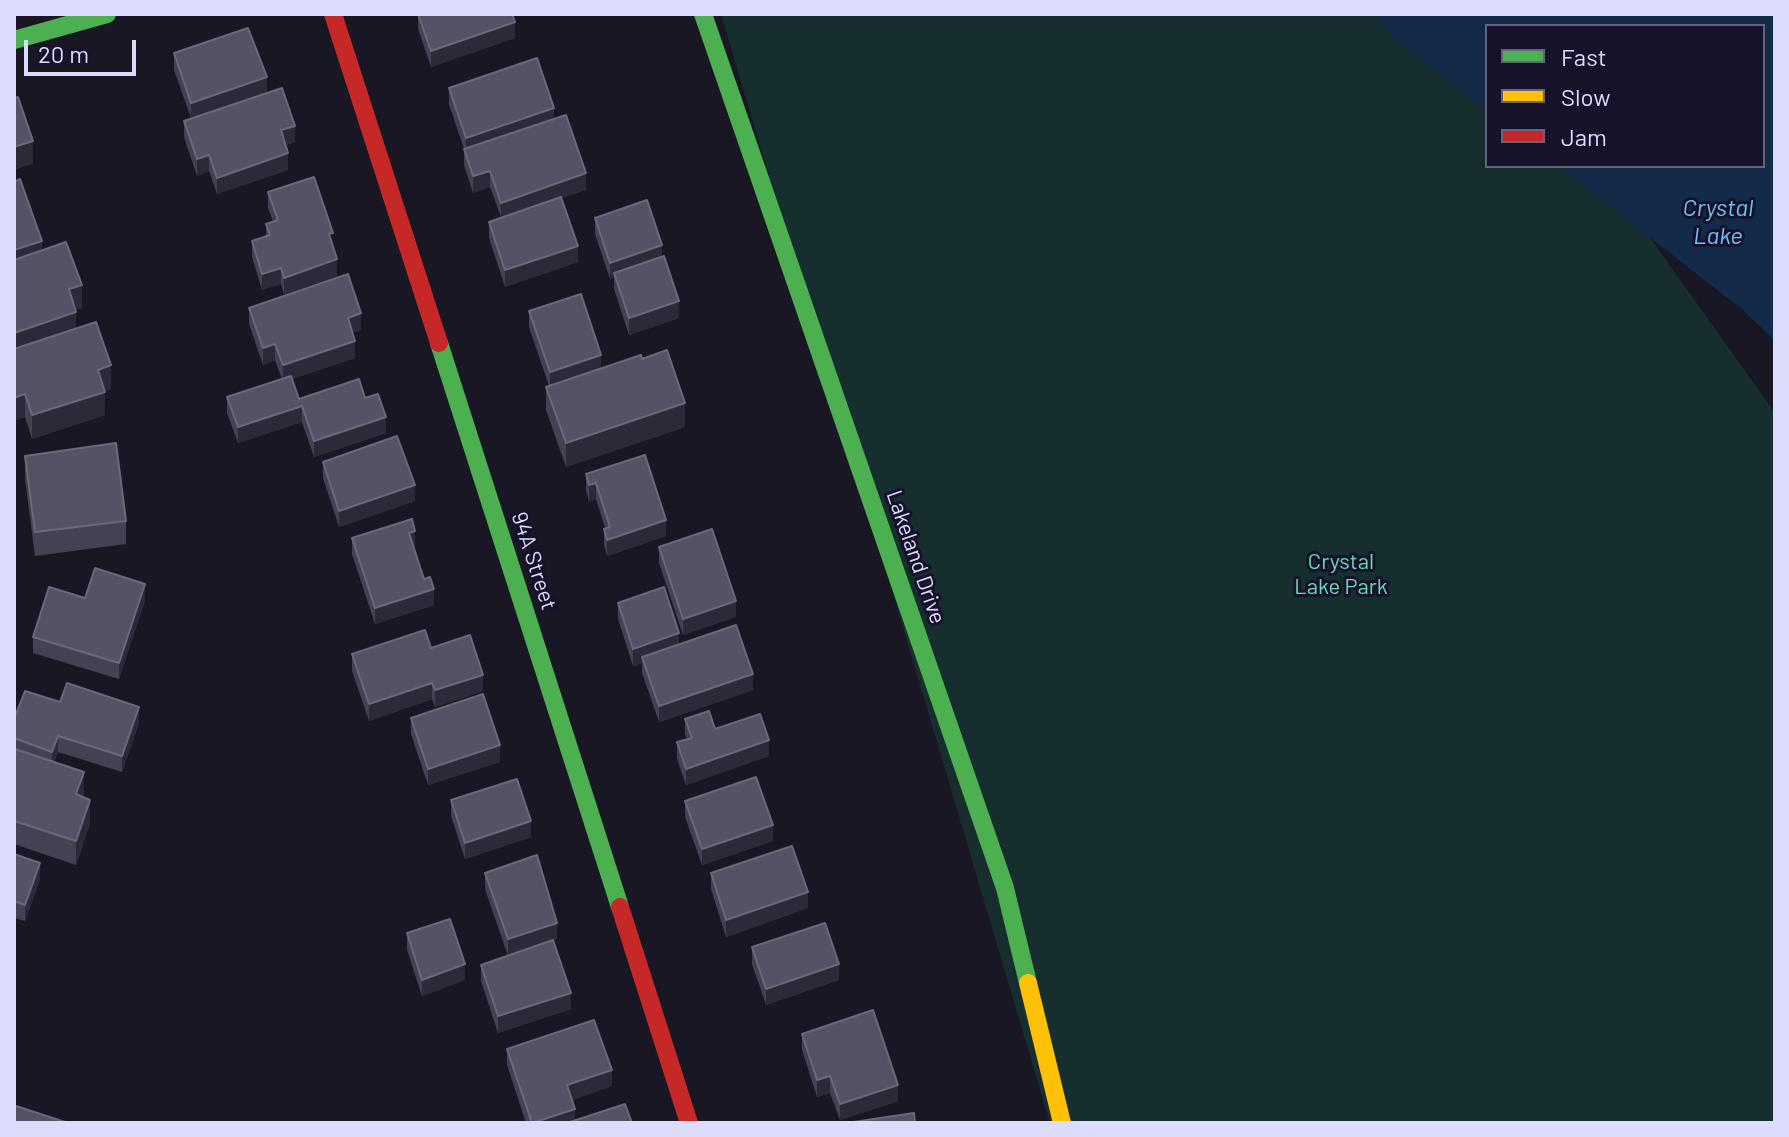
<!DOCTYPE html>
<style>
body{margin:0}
#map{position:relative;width:1789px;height:1137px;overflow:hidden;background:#191724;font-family:Barlow,sans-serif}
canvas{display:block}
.frame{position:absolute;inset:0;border:16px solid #dedcfd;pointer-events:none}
.legend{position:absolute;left:1485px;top:24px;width:280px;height:144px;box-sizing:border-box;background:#151229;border:2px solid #65637e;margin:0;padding:10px 14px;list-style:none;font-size:24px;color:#dedcfd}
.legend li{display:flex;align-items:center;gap:16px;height:40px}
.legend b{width:40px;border:2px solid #65637e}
.scale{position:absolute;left:24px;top:40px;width:112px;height:36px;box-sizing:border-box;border:4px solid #dedcfd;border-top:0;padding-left:10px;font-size:24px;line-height:28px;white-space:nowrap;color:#dedcfd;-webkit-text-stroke:6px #151229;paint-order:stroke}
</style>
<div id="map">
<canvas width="1789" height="1137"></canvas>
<div class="frame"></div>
<ul class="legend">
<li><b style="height:10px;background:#4caf50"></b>Fast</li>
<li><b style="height:10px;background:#ffc107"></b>Slow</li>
<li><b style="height:10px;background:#c62828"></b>Jam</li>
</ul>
<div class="scale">20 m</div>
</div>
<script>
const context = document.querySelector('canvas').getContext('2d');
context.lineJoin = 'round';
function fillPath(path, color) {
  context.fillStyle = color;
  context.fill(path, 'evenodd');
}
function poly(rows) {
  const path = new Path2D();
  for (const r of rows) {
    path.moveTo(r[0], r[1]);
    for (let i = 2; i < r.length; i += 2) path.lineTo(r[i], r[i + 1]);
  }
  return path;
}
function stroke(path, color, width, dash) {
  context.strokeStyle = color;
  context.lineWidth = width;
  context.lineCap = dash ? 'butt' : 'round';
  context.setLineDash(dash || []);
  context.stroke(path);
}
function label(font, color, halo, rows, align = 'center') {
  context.font = font + ' Barlow,sans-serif';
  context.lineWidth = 6;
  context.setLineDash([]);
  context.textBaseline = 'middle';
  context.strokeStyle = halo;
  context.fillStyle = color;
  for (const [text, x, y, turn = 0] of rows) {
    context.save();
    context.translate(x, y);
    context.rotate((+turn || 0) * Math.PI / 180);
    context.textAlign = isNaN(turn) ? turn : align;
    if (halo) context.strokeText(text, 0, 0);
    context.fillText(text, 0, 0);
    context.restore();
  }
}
const green = poly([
 [721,14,1491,14,1487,26,1487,166,1599,166,1775,413,1775,1123,1050,1123]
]);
const water = poly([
 [1373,14,1775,14,1775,341,1743,310,1558,166,1763,166,1763,26,1487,26,1487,111,1397,41]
]);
const fast = poly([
 [703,14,1005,888,1028,983],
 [14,40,107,14],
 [439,343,620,907]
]);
const slow = poly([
 [1028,983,1062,1123]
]);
const jam = poly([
 [333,14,439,343],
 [620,907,689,1123]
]);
const wall = poly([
 [418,14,515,38,431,67,418,29],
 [174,53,267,93,295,142,286,145,288,170,217,194,209,171,197,176,184,137,184,121,191,118,174,70],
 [449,88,554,119,586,190,561,198,578,262,505,287,489,238,489,222,501,217,490,187,473,193,464,165,464,149,449,104],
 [268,192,333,246,337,276,284,294,281,284,262,290,252,257,252,241,266,236,266,224,273,221,268,208],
 [595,218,662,257,679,318,629,335,614,289,614,278,610,279,595,234],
 [42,250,82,308,76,310,76,328,111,389,105,391,105,415,32,439,25,417,14,421],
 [249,308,361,330,352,333,355,358,292,379,299,399,365,398,386,433,314,457,302,422,238,443,227,413,227,397,282,379,275,360,263,365,249,324],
 [529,311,601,368,642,359,685,427,566,467,546,410,546,387,549,386,529,327],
 [25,456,126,521,126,544,35,556,25,479],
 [323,462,415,501,339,527,323,478],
 [586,474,666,536,607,556,604,545,604,529,605,528,596,499,589,502,586,490],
 [352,538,415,547,414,547,424,579,434,605,375,624,352,554],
 [659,547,736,617,683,635,659,563],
 [85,598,145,600,119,679,33,653,33,637],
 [618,603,679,644,753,690,659,722,642,673,642,663,633,666,618,619],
 [431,648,483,691,435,707,432,699,369,721,352,671,352,654],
 [60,702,139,723,122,772,58,752,54,762,84,796,90,823,76,865,14,844,14,719],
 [411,718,500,762,428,785,411,734],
 [685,719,715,729,769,756,686,785,677,759,677,742,687,739,685,735],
 [451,800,531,837,465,859,451,816],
 [685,801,773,841,702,865,685,817],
 [14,854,40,879,25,921,14,918],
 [485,873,557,939,553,940,571,1009,498,1033,481,981,481,965,508,956,485,889],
 [711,873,808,908,726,937,711,889],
 [407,933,465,980,422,996,407,950],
 [752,947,839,980,766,1005,752,964],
 [802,1034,898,1101,840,1120,830,1093,817,1097,802,1050],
 [507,1049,612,1086,572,1100,575,1120,632,1123,526,1123,507,1065]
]);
const shadedWall = poly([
 [515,22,515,38,431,67,431,51],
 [267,77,267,94,191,120,191,103],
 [554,108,554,125,466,154,466,138],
 [295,126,295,142,281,147,281,130],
 [33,141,33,164,14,170,14,147],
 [288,153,288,170,217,194,217,178],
 [209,155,209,171,197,176,197,159],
 [490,171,490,187,473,193,473,176],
 [586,173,586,190,501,219,501,203],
 [42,241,42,257,14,267,14,250],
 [662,245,662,261,614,273,614,278,610,279,610,263],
 [578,246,578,262,505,287,505,270],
 [337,259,337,276,284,294,284,278],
 [281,268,281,284,262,290,262,274],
 [82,285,82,308,69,313,69,289],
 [679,301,679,318,629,335,629,318],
 [76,312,76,335,14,356,14,333],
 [361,313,361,330,348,334,348,318],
 [355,341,355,358,283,382,283,365],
 [275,344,275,360,263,365,263,348],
 [601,355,601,371,550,389,550,372],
 [111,365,111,389,98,394,98,370],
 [105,392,105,415,32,439,32,415],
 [25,394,25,417,14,421,14,398],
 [685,403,685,427,566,467,566,443],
 [302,406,302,422,238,443,238,427],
 [386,417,386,433,314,457,314,441],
 [596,483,596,499,589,502,589,485],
 [415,485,415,501,339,527,339,511],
 [666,520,666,536,607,556,607,540],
 [415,531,415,547,409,549,409,533],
 [145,584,145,600,119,679,119,663],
 [434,589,434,605,375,624,375,608],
 [736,601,736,617,683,635,683,619],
 [679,633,679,650,642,657,642,663,633,666,633,649],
 [753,674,753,690,659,722,659,706],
 [483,675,483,691,435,707,435,690],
 [432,683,432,699,369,721,369,704],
 [139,707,139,723,122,772,122,756],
 [58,736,58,752,52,768,52,752],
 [769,740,769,756,686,785,686,769],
 [500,745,500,762,428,785,428,769],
 [84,772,84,796,76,818,76,794],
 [90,800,90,823,76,865,76,841],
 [531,821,531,837,465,859,465,843],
 [773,825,773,841,702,865,702,849],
 [40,863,40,879,25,921,25,905],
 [808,892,808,908,726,937,726,920],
 [557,923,557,939,508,956,508,939],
 [465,964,465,980,422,996,422,980],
 [839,964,839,980,766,1005,766,989],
 [571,993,571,1009,498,1033,498,1016],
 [612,1070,612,1086,567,1102,567,1085],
 [830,1076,830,1093,817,1097,817,1080],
 [898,1085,898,1101,840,1120,840,1104],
 [575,1109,575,1123,532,1123]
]);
const building = poly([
 [418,14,512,14,515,22,431,51,418,14],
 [248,28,267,77,191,103,174,53,248,28],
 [537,58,554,108,466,138,449,88,537,58],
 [282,88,295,126,281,130,288,153,217,178,209,155,197,159,184,121,282,88],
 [18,97,33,141,14,147,14,98,18,97],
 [566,115,586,173,501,203,490,171,473,176,464,149,566,115],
 [314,177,333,233,329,234,337,259,284,278,281,268,262,274,252,241,270,235,266,224,278,220,268,192,314,177],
 [20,179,42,241,14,250,14,182,20,179],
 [561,197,578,246,505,270,489,222,561,197],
 [647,200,662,245,610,263,595,218,647,200],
 [66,242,82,285,69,289,76,312,14,333,14,260,66,242],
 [664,256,679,301,629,318,614,273,664,256],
 [348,274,361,313,348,318,355,341,283,365,275,344,263,348,249,308,348,274],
 [581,294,601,355,550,372,529,311,581,294],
 [96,322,111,365,98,370,105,392,32,415,25,394,14,398,14,349,96,322],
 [667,350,685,403,566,443,546,387,641,355,642,359,667,350],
 [291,376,299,399,359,379,365,398,378,394,386,417,314,441,302,406,238,427,227,397,291,376],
 [397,436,415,485,339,511,323,462,397,436],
 [116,443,126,521,35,532,25,456,116,443],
 [645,455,666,520,607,540,604,529,610,527,596,483,589,485,586,474,645,455],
 [412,519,415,531,409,533,424,579,430,577,434,589,375,608,352,538,412,519],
 [712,529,736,601,683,619,659,547,712,529],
 [95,568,145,584,119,663,33,637,49,587,85,598,95,568],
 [664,587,679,633,633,649,618,603,664,587],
 [736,625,753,674,659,706,642,657,736,625],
 [425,630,431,648,470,635,483,675,435,690,432,683,369,704,352,654,425,630],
 [67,683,139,707,122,756,58,736,52,752,14,738,14,719,25,691,60,702,67,683],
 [483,694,500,745,428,769,411,718,483,694],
 [709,711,715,729,760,714,769,740,686,769,677,742,692,738,685,719,709,711],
 [15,749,84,772,76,794,90,800,76,841,14,821,15,749],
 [756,777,773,825,702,849,685,801,756,777],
 [517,779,531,821,465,843,451,800,517,779],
 [792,846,808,892,726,920,711,873,792,846],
 [14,854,40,863,25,905,14,901,14,854],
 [537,855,557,923,508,939,485,873,537,855],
 [450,919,465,964,422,980,407,933,450,919],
 [825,923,839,964,766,989,752,947,825,923],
 [553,940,571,993,498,1016,481,965,553,940],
 [873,1010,898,1085,840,1104,830,1076,817,1080,802,1034,873,1010],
 [594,1020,612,1070,567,1085,575,1109,532,1123,507,1049,594,1020],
 [625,1104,632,1123,567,1123,625,1104],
 [16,1106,68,1123,14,1123,14,1112,16,1106],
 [914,1113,915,1123,847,1123,914,1113]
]);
const streetNames = [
 ["Lakeland Drive",916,557,71],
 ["94A Street",534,561,72]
];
const parkNames = [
 ["Crystal",1341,562],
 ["Lake Park",1341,587]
];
const waterNames = [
 ["Crystal",1718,208],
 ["Lake",1718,236]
];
fillPath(green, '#162f2e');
fillPath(water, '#132a49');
stroke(fast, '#4caf50', 18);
stroke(slow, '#ffc107', 18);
stroke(jam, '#c62828', 18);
fillPath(wall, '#444252');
fillPath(shadedWall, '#2c2a38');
fillPath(building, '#545264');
stroke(building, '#6a687c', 2);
label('22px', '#dedcfd', '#151229', streetNames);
label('22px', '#6adbb9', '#151229', parkNames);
label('italic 24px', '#70c0f8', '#151229', waterNames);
</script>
